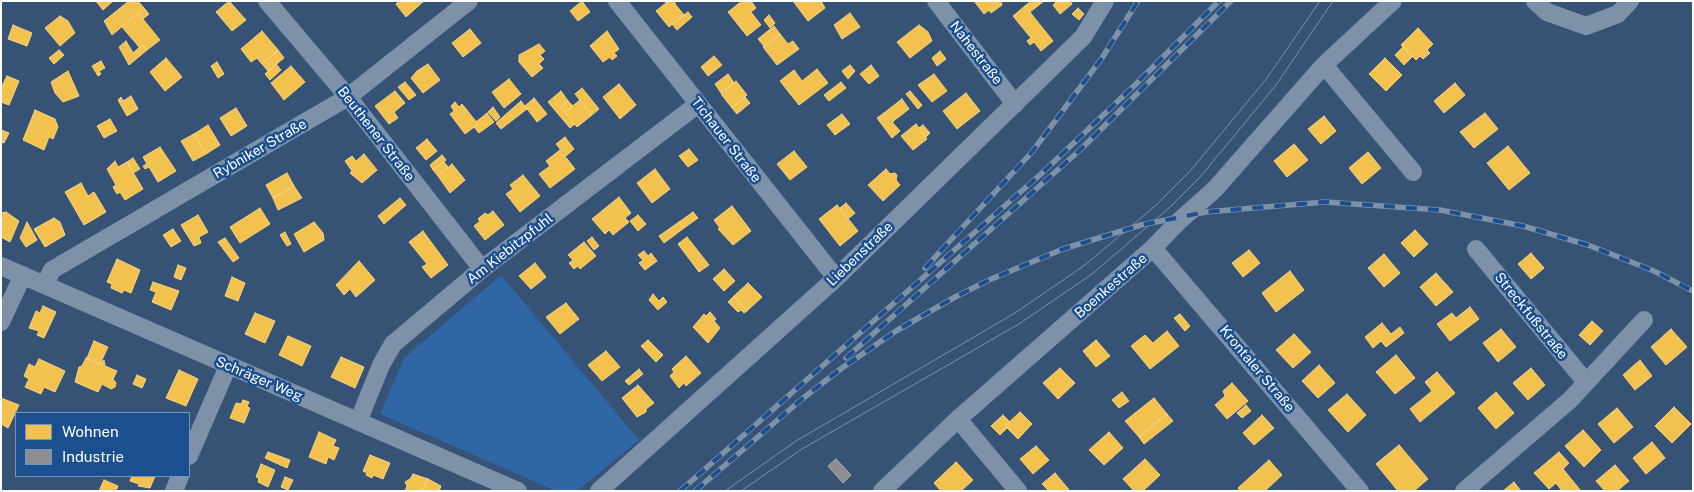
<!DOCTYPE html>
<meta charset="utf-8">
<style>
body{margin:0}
#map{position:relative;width:1694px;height:492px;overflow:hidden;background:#365274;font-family:"Public Sans",sans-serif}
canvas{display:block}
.frame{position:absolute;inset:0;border:2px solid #fff;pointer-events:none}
.legend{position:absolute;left:15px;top:412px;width:175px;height:65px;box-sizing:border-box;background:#1b4f8f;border:1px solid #7695bc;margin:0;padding:6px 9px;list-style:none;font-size:15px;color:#fff}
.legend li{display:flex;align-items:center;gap:10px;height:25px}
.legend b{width:25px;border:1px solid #7695bc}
</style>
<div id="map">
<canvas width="1694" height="492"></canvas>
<div class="frame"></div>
<ul class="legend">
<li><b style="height:14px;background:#f2c14e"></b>Wohnen</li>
<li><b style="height:14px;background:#8d8d92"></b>Industrie</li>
</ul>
</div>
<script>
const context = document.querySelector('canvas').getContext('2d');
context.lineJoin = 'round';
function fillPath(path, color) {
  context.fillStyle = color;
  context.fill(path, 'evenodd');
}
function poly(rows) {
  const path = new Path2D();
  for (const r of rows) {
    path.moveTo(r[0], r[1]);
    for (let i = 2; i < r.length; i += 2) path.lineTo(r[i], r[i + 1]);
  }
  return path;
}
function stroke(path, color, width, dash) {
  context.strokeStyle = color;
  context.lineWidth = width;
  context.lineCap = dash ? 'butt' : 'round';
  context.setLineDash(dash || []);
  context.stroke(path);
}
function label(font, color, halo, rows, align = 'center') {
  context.font = font + ' "Public Sans",sans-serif';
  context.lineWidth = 5;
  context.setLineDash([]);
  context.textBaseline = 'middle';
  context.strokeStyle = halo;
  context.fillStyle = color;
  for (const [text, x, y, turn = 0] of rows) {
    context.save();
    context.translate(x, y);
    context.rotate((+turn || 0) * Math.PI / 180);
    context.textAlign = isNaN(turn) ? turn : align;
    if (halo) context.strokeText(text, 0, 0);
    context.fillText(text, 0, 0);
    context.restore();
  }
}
const green = poly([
 [501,275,639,440,577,491,556,491,380,414,404,358]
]);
const homes = poly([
 [96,1,113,1,103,10,96,1],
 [129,1,138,1,149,14,143,19,138,13,112,35,104,21,129,1],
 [229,1,246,20,232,31,216,12,229,1],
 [399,1,424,1,406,17,396,4,399,1],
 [582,1,590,12,578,21,570,11,582,1],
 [665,1,675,1,675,4,684,15,669,27,656,11,666,3,665,1],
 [742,1,751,1,756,8,751,12,761,25,747,36,728,12,742,1],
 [793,1,821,1,825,8,808,21,793,1],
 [974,1,1001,1,1002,5,991,13,989,10,984,14,974,1],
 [1031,1,1044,1,1030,12,1025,6,1031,1],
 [1057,1,1070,1,1072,4,1060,14,1053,5,1057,1],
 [1025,6,1053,41,1041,51,1034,42,1030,45,1027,41,1031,38,1013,16,1025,6],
 [1078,8,1084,14,1079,20,1072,14,1078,8],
 [688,12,692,17,677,30,672,24,688,12],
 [138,13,160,40,147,50,142,45,140,48,122,27,138,13],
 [850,13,860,27,842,39,834,25,850,13],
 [769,15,775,23,770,28,764,20,769,15],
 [60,16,68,21,75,33,60,46,45,28,60,16],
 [13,25,32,33,27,46,8,39,13,25],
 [919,25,928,32,932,41,910,58,897,42,919,25],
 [774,26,780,34,764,46,758,39,774,26],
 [1418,28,1433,44,1427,50,1430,53,1423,59,1420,56,1416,60,1401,45,1418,28],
 [470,29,481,43,463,57,452,43,470,29],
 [262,31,278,50,262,64,257,58,251,62,241,49,262,31],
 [607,31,619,49,614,53,617,56,612,60,610,57,603,62,590,46,607,31],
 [780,34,788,44,793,41,799,49,777,65,763,47,780,34],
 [126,41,133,53,142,45,147,50,129,65,119,47,126,41],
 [539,44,545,51,540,55,544,59,539,64,543,68,532,77,519,62,519,55,539,44],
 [1403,47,1412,57,1404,65,1395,55,1403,47],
 [59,50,64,55,54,64,49,58,59,50],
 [278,50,284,58,268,71,262,64,278,50],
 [940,51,946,59,937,66,932,58,940,51],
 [714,56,722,65,708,76,701,67,714,56],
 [166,58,182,77,165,91,150,72,166,58],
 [1385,58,1402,75,1386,91,1369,74,1385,58],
 [101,61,105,68,99,71,101,74,98,76,92,66,101,61],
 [217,62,224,74,218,78,211,66,217,62],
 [276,64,281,70,270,80,265,74,276,64],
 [428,64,440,80,423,93,411,78,417,71,428,64],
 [850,65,855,71,848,79,842,71,850,65],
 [871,65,879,76,869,84,860,74,871,65],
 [291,66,305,82,284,100,271,83,291,66],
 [817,69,828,83,799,105,780,81,794,70,802,81,817,69],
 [68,71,79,96,63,102,55,93,51,82,68,71],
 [728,74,734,83,721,93,715,84,728,74],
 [934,74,947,91,932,102,918,85,934,74],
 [7,76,19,81,9,105,1,102,1,88,7,76],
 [509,79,521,94,504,108,492,92,509,79],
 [736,81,747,95,732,108,721,94,736,81],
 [405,82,416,95,409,100,398,87,405,82],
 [841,82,846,88,829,101,824,95,841,82],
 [1455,83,1465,95,1444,113,1434,101,1455,83],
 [619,84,636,105,620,119,603,97,619,84],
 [582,88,599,109,592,115,575,94,582,88],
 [395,91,405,103,394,112,398,118,389,124,375,106,395,91],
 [561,91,568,101,561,107,575,124,570,128,548,102,561,91],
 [910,91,922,105,918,109,906,94,910,91],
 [966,93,980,111,957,129,943,111,966,93],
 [131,96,138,109,127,116,118,100,121,97,123,101,131,96],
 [745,97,750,103,737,114,732,108,745,97],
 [534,98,547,114,537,122,525,106,534,98],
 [902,99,909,109,891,123,884,113,902,99],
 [580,100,592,115,577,127,565,112,580,100],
 [521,101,527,109,501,129,496,123,521,101],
 [568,101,573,106,565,112,561,107,568,101],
 [455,102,459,107,462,104,478,124,465,134,450,114,454,111,451,106,455,102],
 [493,107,500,117,496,121,488,112,493,107],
 [236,108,247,126,231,136,220,118,236,108],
 [35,110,55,119,58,127,53,139,49,137,44,150,23,140,35,110],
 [487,113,494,122,479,133,474,127,478,124,476,122,487,113],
 [884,113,900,131,892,138,877,118,884,113],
 [1485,113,1498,129,1474,148,1460,132,1485,113],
 [842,114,850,124,835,135,827,125,842,114],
 [1324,116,1336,131,1321,144,1308,129,1324,116],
 [110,119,117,131,104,138,97,126,110,119],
 [916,124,927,139,913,150,901,136,916,124],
 [208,125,220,145,206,154,194,134,208,125],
 [923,125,930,133,926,137,919,128,923,125],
 [1,130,9,133,4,143,1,142,1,130],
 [194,134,206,154,193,161,181,141,194,134],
 [565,137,574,149,566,156,556,144,565,137],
 [427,139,437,151,426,160,416,148,427,139],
 [1294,144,1308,160,1287,177,1274,161,1294,144],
 [1508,146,1530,173,1509,190,1487,163,1508,146],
 [160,147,176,171,158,182,149,167,145,169,143,166,147,164,143,157,160,147],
 [689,149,698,160,688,167,679,156,689,149],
 [560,150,575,169,550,188,539,174,550,166,546,161,560,150],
 [794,151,807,167,790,180,777,164,794,151],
 [1368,152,1381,168,1362,184,1349,168,1368,152],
 [364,154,377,170,362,183,350,173,352,171,345,161,352,156,356,161,364,154],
 [442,155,446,160,433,170,430,165,442,155],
 [133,158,140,169,133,173,127,162,133,158],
 [115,161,118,167,127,162,143,189,125,200,120,192,117,194,113,187,116,185,107,169,115,161],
 [444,162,448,167,438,176,433,170,444,162],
 [452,164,465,180,450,193,438,176,452,164],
 [655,169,670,189,652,203,637,183,655,169],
 [886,169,890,174,895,173,897,175,896,180,900,185,883,201,868,185,886,169],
 [287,173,294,186,273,198,266,185,287,173],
 [523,175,540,196,520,212,506,194,513,189,510,185,523,175],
 [81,183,88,196,94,192,106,212,84,225,65,192,81,183],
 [294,186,302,198,278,210,273,198,294,186],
 [619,197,631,213,625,218,629,222,613,235,609,230,605,234,592,219,619,197],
 [400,198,406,205,384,224,378,216,400,198],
 [846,203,855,213,848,219,840,208,846,203],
 [837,205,858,231,840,246,819,219,837,205],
 [732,206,751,231,733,245,718,229,720,228,714,220,732,206],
 [260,208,270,224,240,243,230,227,260,208],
 [493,211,504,225,485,240,474,226,480,221,478,219,485,213,488,215,493,211],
 [6,212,19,221,10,242,1,237,1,213,6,212],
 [693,212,698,218,684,228,679,222,693,212],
 [198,215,208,232,199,237,201,243,194,246,181,225,198,215],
 [638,215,646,224,638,231,630,221,638,215],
 [54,218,60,222,65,235,45,247,34,229,54,218],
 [27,222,37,240,26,247,20,238,27,222],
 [314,222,323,233,324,240,304,252,294,234,314,222],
 [679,222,684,228,664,243,659,236,679,222],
 [173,229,181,241,171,247,163,235,173,229],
 [1415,230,1428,244,1414,257,1401,243,1415,230],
 [423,231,448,265,431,278,422,267,427,264,409,242,423,231],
 [285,232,291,244,287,246,280,235,285,232],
 [592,237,599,246,594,250,587,241,592,237],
 [687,237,709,265,699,272,678,244,687,237],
 [225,238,239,258,233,262,218,242,225,238],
 [584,242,596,256,580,269,578,266,574,269,569,263,573,260,568,255,584,242],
 [1249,250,1260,263,1243,277,1232,263,1249,250],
 [644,251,648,256,651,253,657,261,645,270,639,263,643,260,638,255,644,251],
 [1531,253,1544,268,1531,279,1518,264,1531,253],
 [1384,254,1400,273,1384,287,1368,268,1384,254],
 [117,259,140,270,131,293,124,290,122,293,111,288,112,284,107,282,117,259],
 [359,261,375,280,356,297,350,289,344,295,336,285,359,261],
 [535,263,546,277,531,289,519,276,535,263],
 [178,265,186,268,181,280,174,277,178,265],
 [724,269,735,281,724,291,713,279,724,269],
 [1290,271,1304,290,1276,312,1262,293,1290,271],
 [1436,273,1453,292,1436,306,1420,287,1436,273],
 [232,277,245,283,238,301,225,296,232,277],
 [153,282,179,291,171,310,152,302,156,292,150,290,153,282],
 [748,283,762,297,747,311,734,296,748,283],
 [653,294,659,301,663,297,667,302,658,310,649,300,653,294],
 [734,296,747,311,744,313,741,310,738,312,728,302,734,296],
 [566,303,579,319,560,334,546,317,566,303],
 [43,306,56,312,44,338,37,335,39,331,29,328,36,311,40,313,43,306],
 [1470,307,1479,319,1450,341,1437,324,1452,313,1456,318,1470,307],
 [710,312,716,319,714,321,720,328,708,343,693,327,704,314,706,316,710,312],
 [255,313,275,321,265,343,245,334,255,313],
 [1180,314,1190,326,1185,331,1174,318,1180,314],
 [1592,321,1603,331,1590,345,1579,335,1592,321],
 [1382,323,1391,334,1400,327,1404,333,1386,347,1381,341,1373,348,1365,337,1382,323],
 [1501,329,1516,347,1498,362,1483,343,1501,329],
 [1671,329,1687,347,1666,365,1651,347,1671,329],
 [1167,331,1179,346,1150,369,1131,346,1145,335,1153,343,1167,331],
 [1294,334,1311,352,1293,368,1276,350,1294,334],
 [288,336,311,346,302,366,279,355,288,336],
 [648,340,663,355,656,362,641,346,648,340],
 [1096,340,1110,356,1096,367,1083,351,1096,340],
 [94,341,108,347,100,364,87,358,94,341],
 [606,351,620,367,602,381,588,365,606,351],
 [1396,355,1415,378,1395,394,1376,372,1396,355],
 [686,356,701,373,686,386,684,383,679,388,670,376,674,372,672,369,686,356],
 [341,357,364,367,355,388,331,377,341,357],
 [86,358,100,364,104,360,105,366,117,371,113,379,116,383,115,387,111,389,102,384,98,392,75,382,79,367,82,366,86,358],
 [39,359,65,371,55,392,44,387,41,394,25,387,29,379,24,376,29,364,35,367,39,359],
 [1640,360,1652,376,1635,390,1623,375,1640,360],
 [1319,365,1335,383,1318,398,1302,381,1319,365],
 [1060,368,1075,383,1058,399,1043,383,1060,368],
 [1531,368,1545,385,1528,400,1513,383,1531,368],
 [639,369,643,374,629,385,625,381,639,369],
 [179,370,198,379,186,406,166,398,179,370],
 [1437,372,1455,393,1420,422,1410,409,1432,391,1425,382,1437,372],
 [137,375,146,379,142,388,133,384,137,375],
 [1232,383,1248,401,1227,419,1215,405,1225,396,1223,391,1232,383],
 [638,385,654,403,646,409,646,412,637,417,622,398,638,385],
 [1122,392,1129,401,1119,408,1112,400,1122,392],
 [1496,392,1514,413,1496,429,1478,408,1496,392],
 [1347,394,1366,415,1348,432,1328,410,1347,394],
 [1,398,19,405,8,428,1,424,1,398],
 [1154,398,1167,414,1139,437,1125,421,1154,398],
 [243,400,249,402,247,407,250,408,244,423,230,418,236,403,241,404,243,400],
 [1246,405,1251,411,1242,418,1237,413,1246,405],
 [1674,407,1691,424,1672,443,1655,426,1674,407],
 [1617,408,1633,427,1614,443,1598,424,1617,408],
 [1020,412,1032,424,1018,439,1005,426,1020,412],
 [1167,414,1173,421,1144,444,1139,437,1167,414],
 [1003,415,1010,422,1005,426,1007,428,1000,435,991,426,1003,415],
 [1262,415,1274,428,1254,445,1243,433,1262,415],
 [1583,430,1601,450,1584,467,1565,446,1583,430],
 [319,432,336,440,333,446,339,448,334,460,328,457,326,464,309,457,319,432],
 [1109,432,1123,448,1104,465,1089,450,1109,432],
 [1652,442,1665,458,1646,474,1633,458,1652,442],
 [1399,445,1428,479,1414,491,1398,491,1376,464,1399,445],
 [1036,446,1049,460,1033,474,1020,459,1036,446],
 [268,452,290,460,287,468,265,458,268,452],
 [1559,452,1569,463,1563,469,1581,491,1562,491,1556,483,1549,489,1534,473,1559,452],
 [370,455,390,463,383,479,373,475,372,478,366,475,367,473,363,471,370,455],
 [1145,459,1160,475,1143,491,1134,491,1123,479,1145,459],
 [1269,460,1282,475,1265,491,1240,491,1238,488,1269,460],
 [956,462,973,480,961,491,941,491,934,483,956,462],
 [261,464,275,470,268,487,258,482,259,478,256,477,261,464],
 [1615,465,1629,481,1617,491,1605,491,1596,481,1615,465],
 [1055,473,1070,491,1049,491,1042,484,1055,473],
 [413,474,428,479,422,491,405,491,407,486,405,482,410,479,413,474],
 [132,476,155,476,150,488,138,486,139,484,130,481,132,476],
 [285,477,293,480,288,490,281,487,285,477],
 [428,479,441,486,439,491,422,491,428,479],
 [104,480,118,486,116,491,99,491,104,480],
 [1514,482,1521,491,1503,491,1514,482]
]);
const industry = poly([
 [836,459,851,475,843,483,828,466,836,459]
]);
const minor = poly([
 [267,1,348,97,482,269],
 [617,1,836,278],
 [936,1,1015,104],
 [1535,1,1547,12,1586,26,1618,14,1630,1],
 [1324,65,1413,172],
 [1153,248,1360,491],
 [1476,249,1586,382],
 [1,266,518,491],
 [45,284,52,270,348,97,469,1],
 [1,322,23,275],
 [958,419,1018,491],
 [358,422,381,365,393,344,482,269,698,104],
 [189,456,228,366],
 [174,491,180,476],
 [599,491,836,278,1083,37,1105,1],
 [882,491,958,419,1153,248,1178,222,1215,189,1324,65,1393,1],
 [1464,491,1570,400,1644,320]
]);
const tram = poly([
 [725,491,796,441,1015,313,1085,265,1155,206,1191,170,1267,78,1320,1],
 [741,491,802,449,1019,324,1092,274,1169,208,1201,176,1276,85,1333,1]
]);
const rail = poly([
 [925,268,1032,152,1102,58,1138,1],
 [846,358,1080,150,1231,1],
 [680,491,1041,174,1136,84,1219,1],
 [695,491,802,399,842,368,896,331,955,297,989,280,1063,249,1141,225,1206,212,1325,202,1440,210,1523,226,1588,245,1654,271,1693,291]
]);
const streetNames = [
 ["Nahestraße",976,53,52],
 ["Beuthener Straße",376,134,52],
 ["Tichauer Straße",726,140,52],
 ["Rybniker Straße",260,149,-30],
 ["Am Kiebitzpfuhl",510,249,-38],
 ["Liebenstraße",860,254,-44],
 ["Boenkestraße",1111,286,-41],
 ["Streckfußstraße",1531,316,51],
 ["Krontaler Straße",1257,369,50],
 ["Schräger Weg",259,379,23]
];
fillPath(green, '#2f66a5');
fillPath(homes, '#f2c14e');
stroke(homes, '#f6d483', 1);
fillPath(industry, '#8d8d92');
stroke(industry, '#afafb3', 1);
stroke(minor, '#7d92a8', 18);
stroke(tram, '#7e92a7', 1);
stroke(rail, '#7e92a7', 5.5);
stroke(rail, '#1b4f8f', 4, [11]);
label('14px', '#fff', '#1b4f8f', streetNames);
</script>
